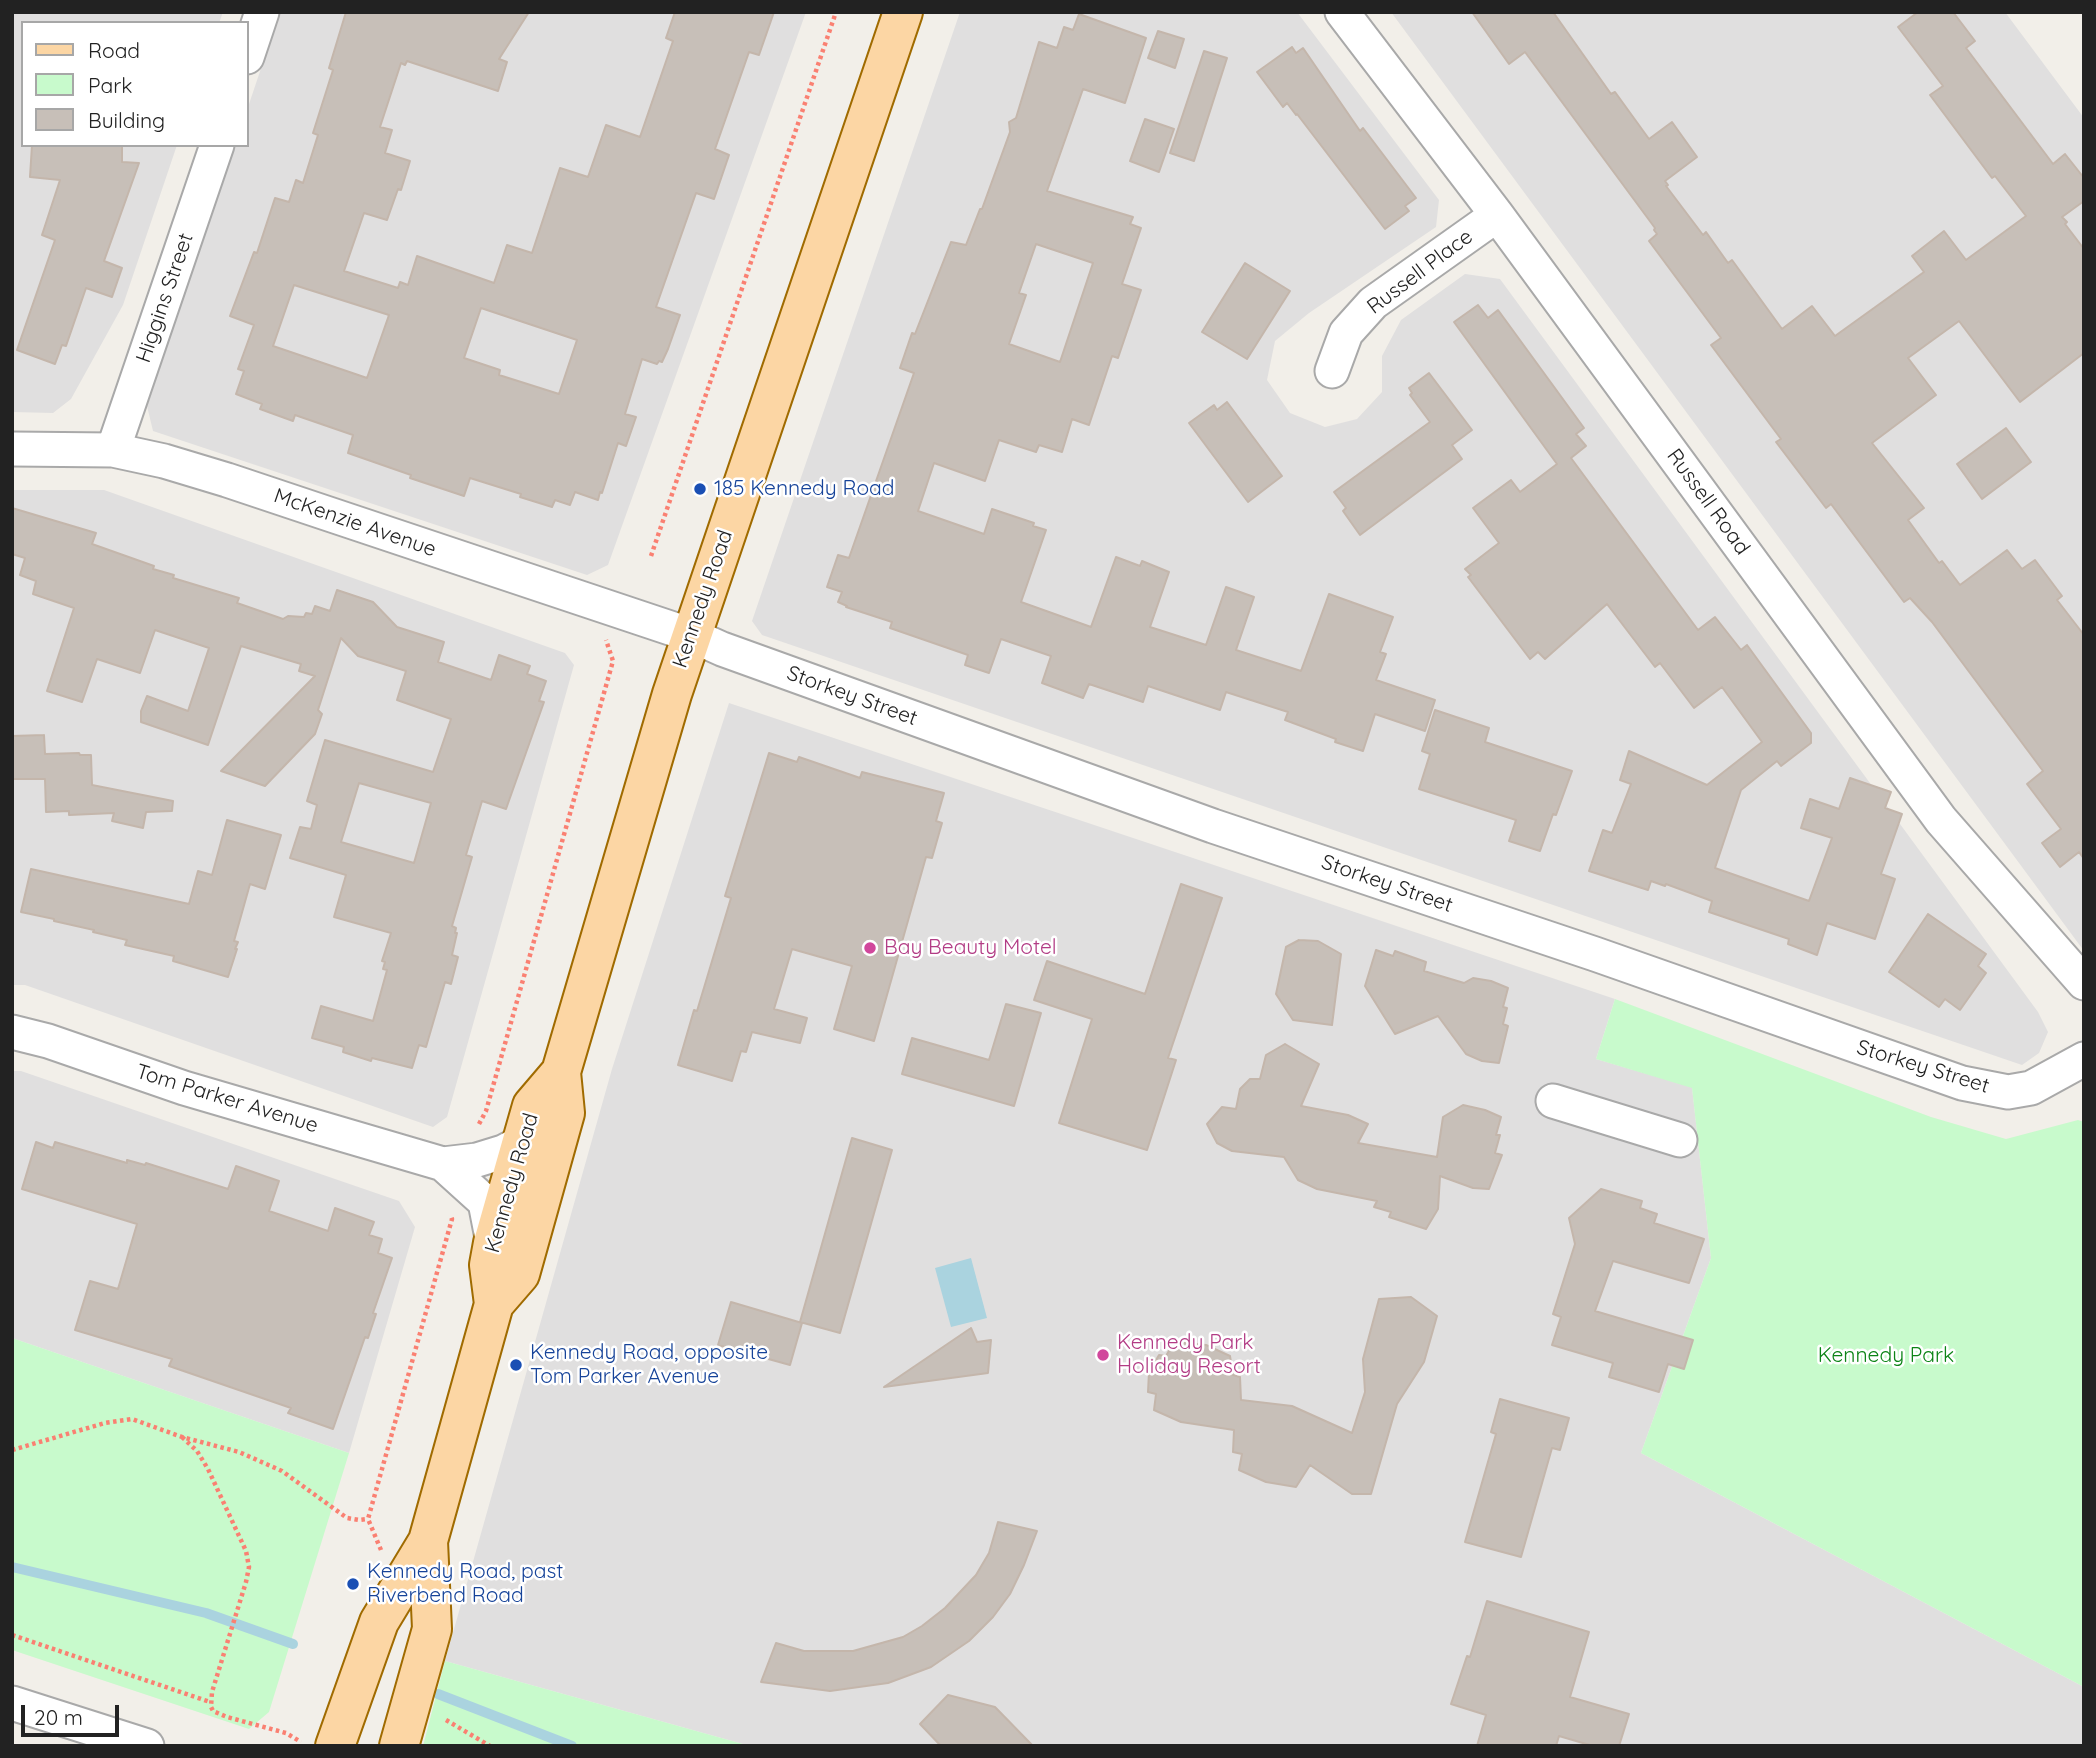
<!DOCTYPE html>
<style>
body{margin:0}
#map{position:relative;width:2096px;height:1758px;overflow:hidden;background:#f2efe9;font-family:Quicksand,sans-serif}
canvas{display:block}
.frame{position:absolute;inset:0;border:14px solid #222;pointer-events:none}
.legend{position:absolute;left:21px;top:21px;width:228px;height:126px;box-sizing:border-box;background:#fff;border:2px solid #a7a7a7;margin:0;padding:9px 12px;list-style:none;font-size:21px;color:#222}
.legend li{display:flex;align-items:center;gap:14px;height:35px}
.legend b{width:35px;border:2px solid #a7a7a7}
.scale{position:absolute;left:21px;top:1705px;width:98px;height:32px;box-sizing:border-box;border:4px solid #222;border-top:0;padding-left:9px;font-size:21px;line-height:24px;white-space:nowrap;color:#222;-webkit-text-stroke:5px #fff;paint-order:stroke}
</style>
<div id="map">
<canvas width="2096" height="1758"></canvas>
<div class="frame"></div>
<ul class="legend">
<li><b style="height:9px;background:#fcd6a4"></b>Road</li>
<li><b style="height:19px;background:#c8facc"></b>Park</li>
<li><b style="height:19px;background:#c7bfb8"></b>Building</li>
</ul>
<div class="scale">20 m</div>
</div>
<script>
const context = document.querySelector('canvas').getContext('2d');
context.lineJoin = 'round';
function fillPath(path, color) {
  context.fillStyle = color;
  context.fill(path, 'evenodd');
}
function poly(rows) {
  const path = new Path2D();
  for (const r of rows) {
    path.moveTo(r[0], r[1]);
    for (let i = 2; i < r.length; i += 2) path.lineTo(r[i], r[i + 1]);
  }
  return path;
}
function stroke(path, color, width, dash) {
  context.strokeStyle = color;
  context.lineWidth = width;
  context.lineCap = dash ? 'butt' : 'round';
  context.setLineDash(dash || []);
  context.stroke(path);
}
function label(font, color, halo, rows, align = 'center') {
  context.font = font + ' Quicksand,sans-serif';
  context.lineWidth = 5;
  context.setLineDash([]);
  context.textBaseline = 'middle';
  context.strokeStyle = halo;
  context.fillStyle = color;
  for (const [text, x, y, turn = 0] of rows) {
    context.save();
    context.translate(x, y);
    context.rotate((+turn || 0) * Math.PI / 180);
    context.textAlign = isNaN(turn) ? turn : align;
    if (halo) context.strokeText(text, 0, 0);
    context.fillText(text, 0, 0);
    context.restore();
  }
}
const residential = poly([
 [12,12,223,12,219,23,23,23,23,145,177,145,123,305,71,399,53,413,12,412],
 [280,12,806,12,608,565,587,575,153,431,147,406,235,145,247,145,247,110],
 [960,12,1297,12,1439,200,1436,227,1309,313,1275,341,1267,380,1290,413,1325,427,1357,419,1382,392,1382,356,1401,320,1465,274,1500,279,2038,1012,2048,1032,2039,1053,2022,1065,762,635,752,621],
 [1391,12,2005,12,2084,118,2084,951],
 [12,490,104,490,565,653,574,665,447,1117,433,1127,25,985,12,985],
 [729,703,1615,999,1596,1059,1692,1087,1711,1258,1641,1453,2084,1687,2084,1746,750,1746,445,1661,612,1069],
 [12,1071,21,1071,399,1201,415,1227,349,1453,12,1338]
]);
const park = poly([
 [1615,999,1931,1117,2006,1139,2078,1120,2084,1122,2084,1687,1641,1453,1711,1258,1692,1088,1596,1059],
 [12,1338,349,1453,269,1712,249,1729,12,1650],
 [445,1661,750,1746,423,1746]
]);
const water = poly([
 [971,1258,987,1318,951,1327,935,1268]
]);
const stream = poly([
 [12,1567,206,1613,293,1644],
 [438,1694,572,1746]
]);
const building = poly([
 [346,12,529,12,499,59,507,62,498,91,407,61,405,65,401,63,380,127,392,130,385,153,410,161,401,190,398,189,387,220,364,213,344,271,398,288,400,282,408,285,417,256,494,283,507,245,532,253,560,168,588,177,606,125,640,137,673,41,666,38,675,12,774,12,759,55,749,52,715,149,729,155,714,199,696,193,656,307,680,315,668,349,662,362,659,361,657,364,642,359,625,414,636,417,626,446,618,443,602,493,600,492,598,500,575,492,570,505,555,500,552,507,520,497,521,494,470,478,464,496,410,478,411,475,348,453,353,435,295,415,293,421,260,409,262,404,236,394,244,371,238,369,254,325,230,316,254,252,257,253,275,198,289,202,296,180,303,183,318,135,313,133,333,70,329,68,346,12],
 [294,285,389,315,367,378,273,346,294,285],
 [481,308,577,340,559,394,499,375,500,370,464,358,481,308],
 [1472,12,1553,12,1611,94,1615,92,1649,139,1672,122,1697,157,1665,181,1668,185,1666,186,1703,235,1706,232,1728,263,1732,260,1782,329,1812,306,1835,336,1924,272,1912,256,1944,231,1966,260,2026,216,1995,176,1992,178,1930,95,1943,86,1898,27,1918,12,1953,12,1975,41,1966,48,2053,164,2065,154,2084,178,2084,201,2062,217,2067,222,2065,224,2084,249,2084,353,2020,402,1959,321,1908,358,1936,395,1872,443,1924,508,1908,520,1939,563,1942,561,1960,585,2007,550,2022,569,2035,560,2062,596,2057,600,2084,635,2084,859,2079,852,2060,867,2042,843,2061,829,2027,784,2043,771,1932,622,1910,598,1904,602,1831,504,1826,508,1776,442,1781,439,1711,345,1721,338,1649,241,1657,234,1654,230,1655,228,1525,52,1509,64,1472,12],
 [1079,14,1146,38,1125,103,1083,89,1047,191,1133,217,1130,224,1141,228,1122,284,1141,290,1118,358,1112,356,1089,425,1072,419,1062,452,1039,445,1036,452,999,440,985,481,934,463,918,511,984,534,992,509,1034,523,1033,526,1046,530,1021,602,1091,627,1116,557,1140,566,1142,561,1169,572,1150,627,1206,645,1226,587,1254,597,1236,650,1301,671,1329,594,1393,617,1380,652,1386,654,1376,680,1435,700,1425,731,1375,714,1363,751,1335,742,1336,739,1285,720,1288,712,1226,692,1220,710,1148,686,1143,702,1089,684,1083,698,1042,683,1051,656,1001,639,989,673,965,665,968,655,890,628,892,622,846,607,847,606,838,602,842,592,827,587,838,555,849,558,914,373,900,368,912,333,915,334,951,242,966,245,980,209,982,209,1010,132,1009,122,1016,118,1039,42,1057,48,1064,27,1073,30,1079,14],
 [1036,244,1093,263,1060,362,1009,344,1026,295,1019,293,1036,244],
 [1158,31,1184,39,1175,68,1148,58,1158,31],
 [1292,47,1296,53,1303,48,1360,131,1363,128,1416,198,1405,206,1409,211,1385,229,1297,114,1296,115,1287,103,1283,107,1257,72,1292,47],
 [1204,51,1227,58,1194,161,1170,153,1204,51],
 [1145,119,1174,129,1159,172,1130,161,1145,119],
 [32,145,122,145,122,162,139,163,104,261,122,268,112,297,86,288,66,346,62,345,55,364,17,350,55,240,42,235,60,180,30,177,32,145],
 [1245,263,1290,291,1247,359,1202,332,1245,263],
 [1478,305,1488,318,1498,310,1584,428,1576,434,1586,446,1571,458,1698,630,1715,617,1741,650,1747,645,1811,733,1811,743,1781,766,1777,761,1741,790,1715,868,1809,901,1832,838,1801,828,1810,799,1839,809,1850,778,1891,792,1885,808,1902,814,1881,874,1895,879,1875,939,1827,923,1817,955,1788,944,1789,939,1709,912,1712,901,1666,884,1665,886,1651,881,1648,890,1589,871,1603,830,1612,833,1631,784,1620,780,1629,751,1707,785,1762,742,1722,687,1694,708,1660,663,1655,667,1607,604,1545,659,1538,652,1530,659,1468,577,1471,575,1465,569,1499,543,1473,508,1511,480,1520,492,1557,464,1454,322,1478,305],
 [1429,373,1472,430,1452,445,1462,459,1360,535,1343,511,1346,508,1334,492,1430,422,1410,395,1412,393,1409,388,1429,373],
 [1227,402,1282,476,1248,502,1189,423,1214,405,1217,410,1227,402],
 [2006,428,2031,462,1982,499,1957,464,2006,428],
 [12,508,96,533,92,544,154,566,153,569,174,575,173,578,239,598,237,603,283,619,288,616,304,617,306,613,312,614,315,606,330,611,337,590,373,602,397,627,444,642,438,662,491,680,499,655,530,666,527,674,546,681,539,701,544,702,506,809,482,801,466,855,472,857,452,926,456,928,455,933,457,933,452,955,458,957,451,984,445,982,426,1047,419,1045,412,1068,372,1058,371,1061,343,1052,344,1047,312,1038,321,1006,373,1021,387,970,383,969,385,962,382,961,391,933,334,917,346,875,290,858,300,827,311,829,317,805,307,801,325,740,433,772,451,719,397,700,406,671,358,656,341,638,318,710,322,714,315,734,265,786,221,771,315,676,299,671,301,664,241,646,208,745,141,722,141,711,147,696,188,711,209,648,155,630,140,673,97,659,82,702,47,691,74,608,33,594,36,581,20,575,25,558,12,554,12,508],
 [359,783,431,803,414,863,341,842,359,783],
 [1435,710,1489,728,1485,742,1572,771,1556,815,1553,814,1540,851,1509,841,1516,820,1419,789,1430,754,1422,751,1435,710],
 [44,735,45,754,79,753,80,755,91,755,92,785,173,801,172,811,146,812,143,828,112,821,114,813,69,815,69,811,46,812,45,779,12,779,12,736,44,735],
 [769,753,797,762,799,757,860,778,862,772,944,793,936,821,942,823,932,858,926,857,874,1041,834,1029,852,966,792,949,774,1009,807,1018,800,1043,752,1032,746,1052,741,1051,732,1081,678,1065,694,1010,697,1011,731,898,725,896,769,753],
 [227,820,281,835,265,889,250,884,234,941,238,942,235,949,237,949,228,977,173,961,174,956,125,945,127,940,93,932,94,930,54,921,54,919,21,912,31,869,189,904,198,871,212,875,227,820],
 [1181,884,1222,898,1168,1058,1176,1060,1147,1150,1059,1123,1092,1019,1034,1000,1047,961,1145,994,1181,884],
 [1928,914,1986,954,1978,966,1986,973,1960,1010,1945,999,1939,1007,1889,972,1928,914],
 [1299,940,1318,941,1341,954,1332,1025,1293,1020,1276,994,1286,947,1299,940],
 [1376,950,1393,956,1395,951,1426,962,1424,971,1464,983,1473,978,1491,981,1508,988,1503,1007,1507,1008,1503,1024,1508,1026,1499,1063,1482,1061,1466,1054,1438,1016,1395,1034,1365,986,1376,950],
 [1006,1004,1041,1013,1014,1106,902,1074,912,1038,989,1060,1006,1004],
 [1285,1044,1319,1064,1301,1106,1348,1115,1368,1124,1358,1143,1437,1157,1443,1117,1463,1105,1485,1110,1501,1117,1496,1135,1500,1135,1495,1153,1502,1155,1489,1189,1473,1188,1440,1176,1438,1209,1426,1229,1389,1217,1391,1212,1374,1207,1377,1201,1317,1189,1298,1180,1284,1157,1232,1151,1217,1143,1207,1124,1222,1107,1236,1109,1240,1089,1250,1079,1260,1079,1266,1055,1285,1044],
 [852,1138,892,1150,840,1333,800,1322,852,1138],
 [36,1142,53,1148,55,1142,127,1163,127,1160,145,1165,146,1163,228,1189,236,1166,279,1181,269,1211,328,1231,335,1208,374,1222,369,1235,382,1239,378,1253,392,1258,373,1313,376,1314,368,1338,365,1337,333,1429,288,1413,291,1408,169,1366,172,1359,75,1330,90,1281,118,1289,137,1224,22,1189,36,1142],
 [1601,1189,1642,1201,1640,1208,1657,1214,1654,1223,1704,1239,1689,1283,1613,1261,1595,1311,1693,1340,1684,1369,1668,1364,1659,1392,1609,1377,1613,1363,1552,1345,1561,1317,1553,1314,1575,1244,1569,1218,1601,1189],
 [1411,1297,1437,1316,1424,1362,1397,1404,1371,1494,1352,1494,1310,1465,1296,1487,1266,1482,1239,1470,1242,1454,1233,1452,1234,1430,1181,1422,1154,1410,1156,1394,1148,1392,1149,1372,1159,1355,1166,1356,1174,1342,1206,1345,1230,1356,1233,1375,1240,1377,1241,1400,1292,1406,1352,1433,1365,1392,1363,1359,1379,1299,1411,1297],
 [731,1302,802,1323,790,1365,718,1345,731,1302],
 [971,1328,977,1342,991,1340,988,1373,884,1387,971,1328],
 [1500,1399,1569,1418,1560,1450,1552,1448,1521,1557,1465,1542,1496,1434,1491,1432,1500,1399],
 [998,1522,1037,1531,1024,1565,1010,1594,993,1617,969,1641,931,1667,888,1683,830,1691,761,1682,776,1643,804,1651,853,1651,903,1637,922,1626,945,1608,976,1575,989,1553,998,1522],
 [1487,1601,1589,1632,1570,1697,1629,1714,1619,1746,1593,1746,1559,1736,1556,1746,1477,1746,1486,1715,1451,1704,1467,1656,1470,1657,1487,1601],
 [948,1695,995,1707,1033,1746,941,1746,920,1724,948,1695]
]);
const path = poly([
 [651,556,836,12],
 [479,1124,486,1111,613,661,606,640],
 [182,1437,197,1451,208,1469,246,1551,249,1567,246,1582,212,1692,211,1707,213,1711,227,1717,286,1733,301,1742],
 [12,1450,105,1423,132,1419,182,1437,239,1452,282,1471,347,1518,359,1520,368,1519],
 [381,1550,368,1519,452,1219,451,1216],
 [12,1635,210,1702],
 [446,1720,490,1746]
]);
const minor = poly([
 [1342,12,1497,215,1941,820,2084,983],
 [247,57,262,12],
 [1332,371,1346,333,1373,303,1497,215],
 [12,449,113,450,164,461,227,480,691,635,722,649,1213,826,1595,954,1962,1083,2008,1092,2031,1088,2084,1059],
 [113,450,217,145],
 [12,1032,48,1041,184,1088,443,1164,477,1160,503,1152,522,1142],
 [1553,1101,1680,1140],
 [443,1164,485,1202,493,1243],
 [12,1703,147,1746]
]);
const major = poly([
 [494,1304,520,1274,565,1113,561,1072,672,694,903,12],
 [335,1746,379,1622,428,1541,494,1304,489,1265,493,1243,532,1106,561,1072],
 [399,1746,432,1629,428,1541]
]);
const markers = [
 [700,489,7,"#1a4fb4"],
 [870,948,7,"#d1479c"],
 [1103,1355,7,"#d1479c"],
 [516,1365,7,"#1a4fb4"],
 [353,1584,7,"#1a4fb4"]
];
const streetNames = [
 ["Russell Place",1420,272,-37],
 ["Higgins Street",165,298,-71],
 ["Russell Road",1708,502,54],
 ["McKenzie Avenue",355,523,19],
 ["Kennedy Road",703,599,-71],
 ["Storkey Street",852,696,20],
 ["Storkey Street",1387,884,19],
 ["Storkey Street",1923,1067,17],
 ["Tom Parker Avenue",227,1099,17],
 ["Kennedy Road",512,1183,-74]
];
const transitNames = [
 ["185 Kennedy Road",714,489],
 ["Kennedy Road, opposite",530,1353],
 ["Tom Parker Avenue",530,1377],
 ["Kennedy Road, past",367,1572],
 ["Riverbend Road",367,1596]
];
const hotelNames = [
 ["Bay Beauty Motel",884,948],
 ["Kennedy Park",1117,1343],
 ["Holiday Resort",1117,1367]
];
const parkNames = [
 ["Kennedy Park",1886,1356]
];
fillPath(residential, '#e0dfdf');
fillPath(park, '#c8facc');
fillPath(water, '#aad3df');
stroke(stream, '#aad3df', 10);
fillPath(building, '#c7bfb8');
stroke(building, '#c4b6ab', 2);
stroke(minor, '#a9a9a9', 37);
stroke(major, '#a06b00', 42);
stroke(path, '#fa8072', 4.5, [3.5, 3.5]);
stroke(minor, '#fff', 33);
stroke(major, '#fcd6a4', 38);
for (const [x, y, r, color] of markers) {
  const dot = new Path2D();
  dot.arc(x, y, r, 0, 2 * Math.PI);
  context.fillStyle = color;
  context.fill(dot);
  stroke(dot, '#fff', 2.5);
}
label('21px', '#222', '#fff', streetNames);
label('21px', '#164399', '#fff', transitNames, 'left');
label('21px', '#b23c85', '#fff', hotelNames, 'left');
label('21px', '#0c8416', '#fff', parkNames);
</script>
